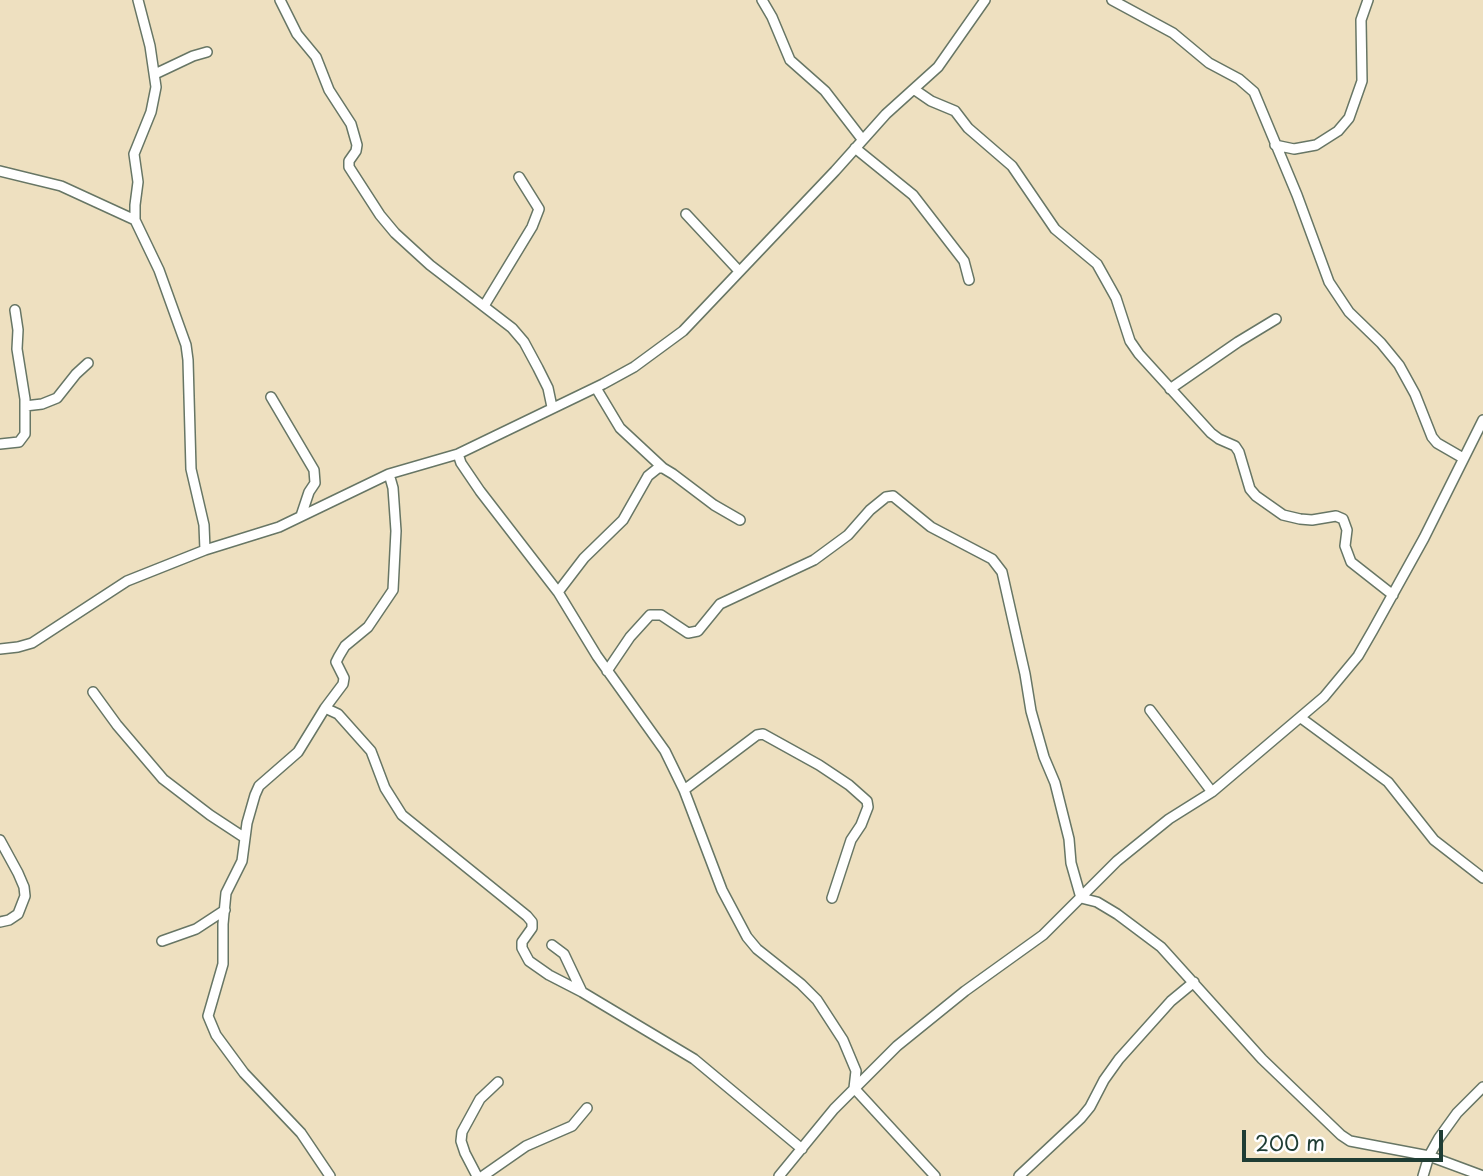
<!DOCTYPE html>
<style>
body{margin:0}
#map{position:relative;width:1483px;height:1176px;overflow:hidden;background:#eee0c0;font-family:"Playpen Sans",sans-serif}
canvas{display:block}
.scale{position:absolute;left:1242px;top:1130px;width:201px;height:32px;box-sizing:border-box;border:4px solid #1f3d34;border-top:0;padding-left:9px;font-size:21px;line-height:24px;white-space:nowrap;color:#1f3d34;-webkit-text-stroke:5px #fff;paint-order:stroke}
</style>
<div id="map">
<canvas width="1483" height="1176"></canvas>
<div class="scale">200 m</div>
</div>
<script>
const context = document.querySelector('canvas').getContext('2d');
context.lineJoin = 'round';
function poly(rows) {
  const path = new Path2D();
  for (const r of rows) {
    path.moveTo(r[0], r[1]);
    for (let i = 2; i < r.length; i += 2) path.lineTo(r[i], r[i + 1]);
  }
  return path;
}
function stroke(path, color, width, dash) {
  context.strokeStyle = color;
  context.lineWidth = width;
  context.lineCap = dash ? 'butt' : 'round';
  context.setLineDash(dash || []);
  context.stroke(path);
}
const minor = poly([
 [138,0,150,46,156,87,151,112,134,154,138,182,135,205,135,220,159,270,186,345,188,360,191,469,204,525,205,550],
 [280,0,297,34,316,57,329,90,351,124,357,145,356,151,349,161,349,167,380,215,395,233,430,265,512,328,524,342,538,368,548,388,552,407],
 [762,0,772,17,790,60,825,91,862,139],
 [1112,0,1173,33,1209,63,1239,79,1254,92,1297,195,1329,282,1349,312,1381,343,1399,365,1415,394,1432,437,1437,443,1463,458],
 [155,74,193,56,207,52],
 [915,90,931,101,955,111,968,128,1012,166,1055,229,1097,264,1116,298,1130,341,1139,354,1211,433,1219,439,1235,446,1239,452,1250,489,1256,496,1283,515,1300,519,1312,520,1336,516,1343,519,1347,530,1345,546,1351,562,1393,595],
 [1275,145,1294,149,1316,145,1338,131,1349,118,1362,81,1361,20,1368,0],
 [855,148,913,195,964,261,969,280],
 [0,171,61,186,135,220],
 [686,214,739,271],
 [484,306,532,227,539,209,519,177],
 [596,388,620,428,663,468],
 [1170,389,1238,342,1276,319],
 [271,397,314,470,315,483,309,492,301,516],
 [25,406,42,404,57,398,76,374,88,363],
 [0,444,19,442,25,434,25,399,17,349,18,330,15,310],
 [458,454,461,463,480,491,558,592,597,656,665,751,684,790,722,890,747,937,757,949,801,984,817,1000,843,1040,856,1071,854,1088,935,1176],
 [558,592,584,558,623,520,648,476,658,468,663,468,673,474,714,505,740,520],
 [0,649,18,647,32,643,127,581,205,550,279,527,389,474,458,454,603,384,634,367,683,331,835,171,886,114,938,67,985,0],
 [607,671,630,637,650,615,661,615,688,633,698,631,720,604,814,560,848,535,870,510,886,497,893,496,931,527,992,559,1002,572,1025,674,1031,711,1044,757,1055,783,1069,839,1071,863,1081,898,1097,902,1117,914,1161,947,1262,1059,1341,1135,1350,1141,1429,1156,1483,1176],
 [93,692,117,725,163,779,210,815,245,838],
 [325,708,338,714,371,751,385,788,402,815,527,916,532,922,532,928,522,942,522,948,529,961,549,975,582,992,694,1059,802,1149],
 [1150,710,1212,792],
 [1301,718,1388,782,1434,840,1483,878],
 [684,790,757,735,763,734,819,765,849,785,867,801,868,807,861,825,851,840,832,898],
 [0,840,18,873,24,887,25,896,18,914,9,920,0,922],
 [162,941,196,929,225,910],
 [552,945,564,954,582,992],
 [330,1176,301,1133,244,1073,216,1035,208,1016,223,964,223,924,226,893,242,861,247,823,255,795,259,786,298,752,325,708,343,684,344,678,336,662,339,656,345,646,368,627,393,590,396,531,393,488,389,474],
 [477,1176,465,1153,461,1141,462,1132,480,1099,498,1082],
 [483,1176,526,1146,572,1126,587,1108],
 [779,1176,834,1109,897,1046,965,991,1043,935,1117,861,1169,819,1212,792,1324,697,1358,656,1373,630,1424,538,1483,420],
 [1019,1176,1081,1118,1090,1107,1104,1080,1119,1059,1171,1001,1194,982],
 [1423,1176,1429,1156,1439,1138,1457,1113,1483,1087]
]);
stroke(minor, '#677665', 12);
stroke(minor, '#fff', 9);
</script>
